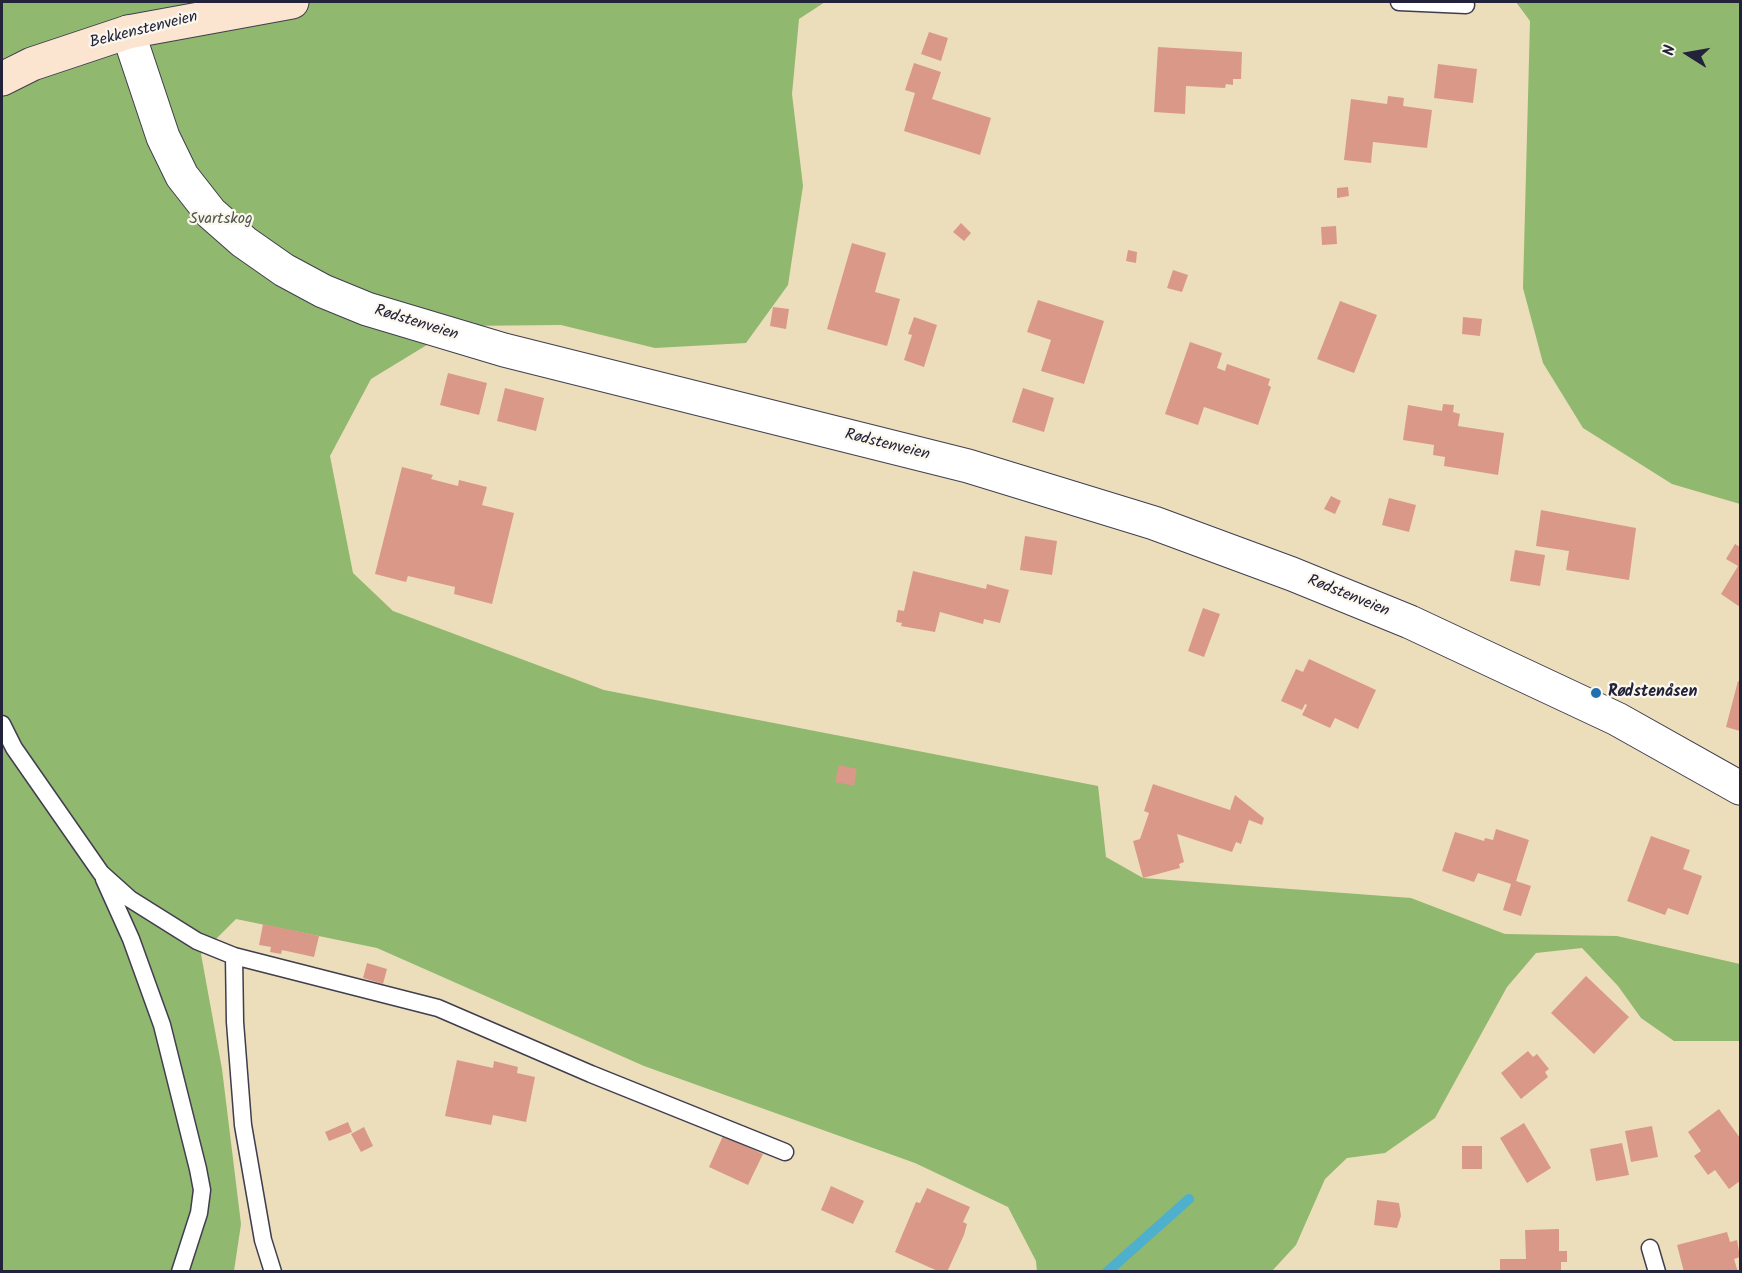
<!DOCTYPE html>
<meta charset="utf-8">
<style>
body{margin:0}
#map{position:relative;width:1742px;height:1273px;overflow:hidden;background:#ecdebb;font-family:Kalam,sans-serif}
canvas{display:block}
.frame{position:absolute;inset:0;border:3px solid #22223b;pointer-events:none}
.north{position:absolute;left:1658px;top:24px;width:60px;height:60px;-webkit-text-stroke:4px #fbf7ec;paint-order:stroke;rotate:281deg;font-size:16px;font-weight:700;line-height:24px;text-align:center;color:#22223b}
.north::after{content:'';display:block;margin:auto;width:21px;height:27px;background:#22223b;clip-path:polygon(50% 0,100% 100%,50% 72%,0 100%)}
</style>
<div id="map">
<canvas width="1742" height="1273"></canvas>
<div class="frame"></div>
<div class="north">N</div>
</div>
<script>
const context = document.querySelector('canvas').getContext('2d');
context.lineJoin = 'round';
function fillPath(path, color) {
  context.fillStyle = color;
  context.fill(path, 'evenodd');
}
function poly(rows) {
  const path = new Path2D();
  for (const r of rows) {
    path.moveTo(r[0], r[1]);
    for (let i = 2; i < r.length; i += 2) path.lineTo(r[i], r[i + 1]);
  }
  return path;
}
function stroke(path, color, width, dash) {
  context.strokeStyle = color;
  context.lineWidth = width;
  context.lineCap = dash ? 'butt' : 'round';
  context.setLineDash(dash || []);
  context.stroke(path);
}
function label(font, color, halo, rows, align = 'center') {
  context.font = font + ' Kalam,sans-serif';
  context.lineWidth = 4.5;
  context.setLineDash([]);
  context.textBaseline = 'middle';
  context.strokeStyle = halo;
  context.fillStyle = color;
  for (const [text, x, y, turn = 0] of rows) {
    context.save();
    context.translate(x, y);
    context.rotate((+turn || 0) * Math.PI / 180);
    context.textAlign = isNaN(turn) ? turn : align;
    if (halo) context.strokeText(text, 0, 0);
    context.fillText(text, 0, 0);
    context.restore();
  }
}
const forest = poly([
 [2,2,825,2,799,19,792,94,803,186,788,285,746,343,655,348,561,325,458,326,371,379,330,456,353,573,393,611,604,690,1098,786,1106,857,1143,878,1411,898,1505,934,1617,936,1740,964,1740,1041,1674,1041,1641,1018,1618,986,1582,948,1536,953,1507,987,1435,1118,1385,1153,1347,1158,1325,1179,1296,1245,1272,1271,1037,1272,1036,1261,1008,1207,915,1163,644,1066,377,948,236,919,201,954,222,1069,241,1224,234,1271,2,1272],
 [1516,2,1740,2,1740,504,1672,484,1583,428,1543,363,1523,288,1530,21]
]);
const stream = poly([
 [1107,1272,1189,1199]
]);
const building = poly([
 [929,32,948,38,941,61,921,54],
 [1158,47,1242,52,1241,79,1233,79,1233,85,1226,84,1225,88,1186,86,1185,114,1154,112],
 [914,63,941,72,932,99,991,118,980,155,904,131,915,93,905,90],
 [1438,64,1477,69,1473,103,1434,98],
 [1388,96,1404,98,1403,106,1432,110,1427,148,1373,142,1371,163,1344,160,1351,99,1387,104],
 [1348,187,1349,196,1337,198,1337,188],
 [961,223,971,233,964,241,953,232],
 [1336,226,1337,244,1322,245,1321,227],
 [852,243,886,253,875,292,900,299,887,346,827,329],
 [1128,250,1137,252,1136,263,1126,261],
 [1173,270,1188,275,1182,292,1167,288],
 [1038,300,1104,321,1084,384,1041,371,1051,340,1027,332],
 [1340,301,1377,315,1354,373,1317,359],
 [773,307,789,309,786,329,770,326],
 [914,317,937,325,924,367,904,360,912,335,908,334],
 [1463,317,1482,319,1480,336,1462,334],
 [1190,342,1222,353,1217,368,1225,371,1227,364,1270,379,1268,385,1271,387,1258,425,1204,407,1198,425,1165,414],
 [448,373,487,383,479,415,440,405],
 [505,388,544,398,536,431,497,421],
 [1023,388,1054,398,1044,432,1012,422],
 [1443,404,1454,405,1453,412,1460,414,1458,426,1504,433,1498,475,1444,466,1445,457,1433,455,1434,445,1403,440,1408,405,1442,411],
 [402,467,433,475,431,479,458,486,459,480,487,487,482,505,514,513,492,604,454,594,455,587,408,576,406,582,375,574],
 [1331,496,1341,501,1335,514,1324,509],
 [1389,498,1416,505,1409,532,1382,525],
 [1541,510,1636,528,1629,580,1566,570,1569,551,1536,546],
 [1025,536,1057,541,1052,575,1020,570],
 [1735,544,1740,547,1740,607,1721,594,1738,566,1726,559],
 [1515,550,1545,555,1540,586,1510,581],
 [913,571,986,589,987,584,1009,590,1000,623,984,619,983,624,940,612,935,632,901,626,902,623,896,622,898,610,904,611],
 [1203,608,1220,614,1204,657,1188,651],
 [1309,659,1376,690,1358,729,1335,718,1330,728,1302,715,1307,705,1305,704,1302,710,1281,701,1296,669,1303,672],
 [1738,681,1740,682,1740,731,1726,727],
 [839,765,857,769,854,786,835,782],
 [1153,784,1230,810,1235,795,1264,818,1262,825,1249,820,1241,844,1236,842,1232,852,1177,834,1184,862,1179,864,1180,868,1143,878,1133,841,1140,839,1149,813,1144,811],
 [1496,829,1529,840,1516,881,1531,886,1521,916,1503,910,1511,884,1478,873,1474,882,1442,871,1455,832,1484,841,1485,838,1493,840],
 [1651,836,1690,850,1683,869,1702,876,1688,915,1668,908,1665,915,1627,901],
 [263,924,319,936,314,957,282,950,281,954,270,952,271,947,259,945],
 [367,963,387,969,383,984,363,978],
 [1586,976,1629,1017,1594,1054,1551,1013],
 [1528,1051,1533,1057,1537,1054,1549,1069,1545,1072,1548,1077,1521,1099,1501,1073],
 [457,1060,493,1068,494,1061,518,1067,517,1073,535,1077,526,1122,493,1115,491,1125,445,1116],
 [1719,1109,1740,1138,1740,1181,1729,1189,1715,1170,1708,1175,1694,1156,1701,1151,1688,1132],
 [348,1122,352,1132,329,1141,325,1132],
 [1524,1123,1551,1168,1527,1183,1500,1138],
 [1652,1126,1658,1157,1631,1162,1625,1131],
 [364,1127,373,1146,361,1152,351,1134],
 [723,1136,763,1154,748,1185,709,1167],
 [1622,1143,1629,1175,1596,1181,1590,1149],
 [1462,1146,1482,1146,1482,1169,1462,1169],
 [831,1186,864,1201,853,1224,821,1210],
 [927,1188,970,1207,963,1222,967,1224,964,1235,947,1272,940,1272,895,1252,916,1202,920,1203],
 [1377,1200,1399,1203,1401,1216,1397,1228,1374,1225],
 [1559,1229,1559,1251,1567,1251,1567,1262,1561,1262,1561,1272,1500,1272,1500,1259,1526,1259,1525,1230],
 [1727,1232,1730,1242,1737,1240,1740,1257,1734,1259,1738,1272,1684,1272,1677,1245]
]);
const service = poly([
 [1399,2,1466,5],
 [2,724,14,748,101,873,130,899,197,941,234,956,438,1008,591,1074,785,1152],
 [104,879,131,939,162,1025,198,1169,202,1190,199,1213,180,1272],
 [234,956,235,1022,243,1125,263,1240,273,1272],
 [1650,1248,1657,1272]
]);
const minor = poly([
 [128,32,163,137,182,176,211,213,244,242,284,270,323,291,367,309,504,350,968,466,1154,523,1292,574,1410,622,1617,719,1740,788]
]);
const secondary = poly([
 [2,79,32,64,128,32,292,2]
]);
const markers = [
 [1596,693,6,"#1f6fb2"]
];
const streetNames = [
 ["Bekkenstenveien",144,31,-14],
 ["Rødstenveien",416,324,17],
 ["Rødstenveien",887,446,14],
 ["Rødstenveien",1348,597,22]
];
const parkNames = [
 ["Svartskog",221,220]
];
const poiNames = [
 ["Rødstenåsen",1608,693]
];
fillPath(forest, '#90b86e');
stroke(stream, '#4eb0cd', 10);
fillPath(building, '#da9889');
stroke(service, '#403e4e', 19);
stroke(minor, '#403e4e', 35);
stroke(secondary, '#403e4e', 35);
stroke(service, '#fff', 16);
stroke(minor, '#fff', 33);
stroke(secondary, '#fce5d0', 33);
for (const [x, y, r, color] of markers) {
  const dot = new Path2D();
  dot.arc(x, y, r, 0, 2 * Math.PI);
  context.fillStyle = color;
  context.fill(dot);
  stroke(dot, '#fbf7ec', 2);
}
label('16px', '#22223b', '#fbf7ec', streetNames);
label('16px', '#4e584f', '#fbf7ec', parkNames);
label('bold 16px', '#22223b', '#fbf7ec', poiNames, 'left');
</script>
